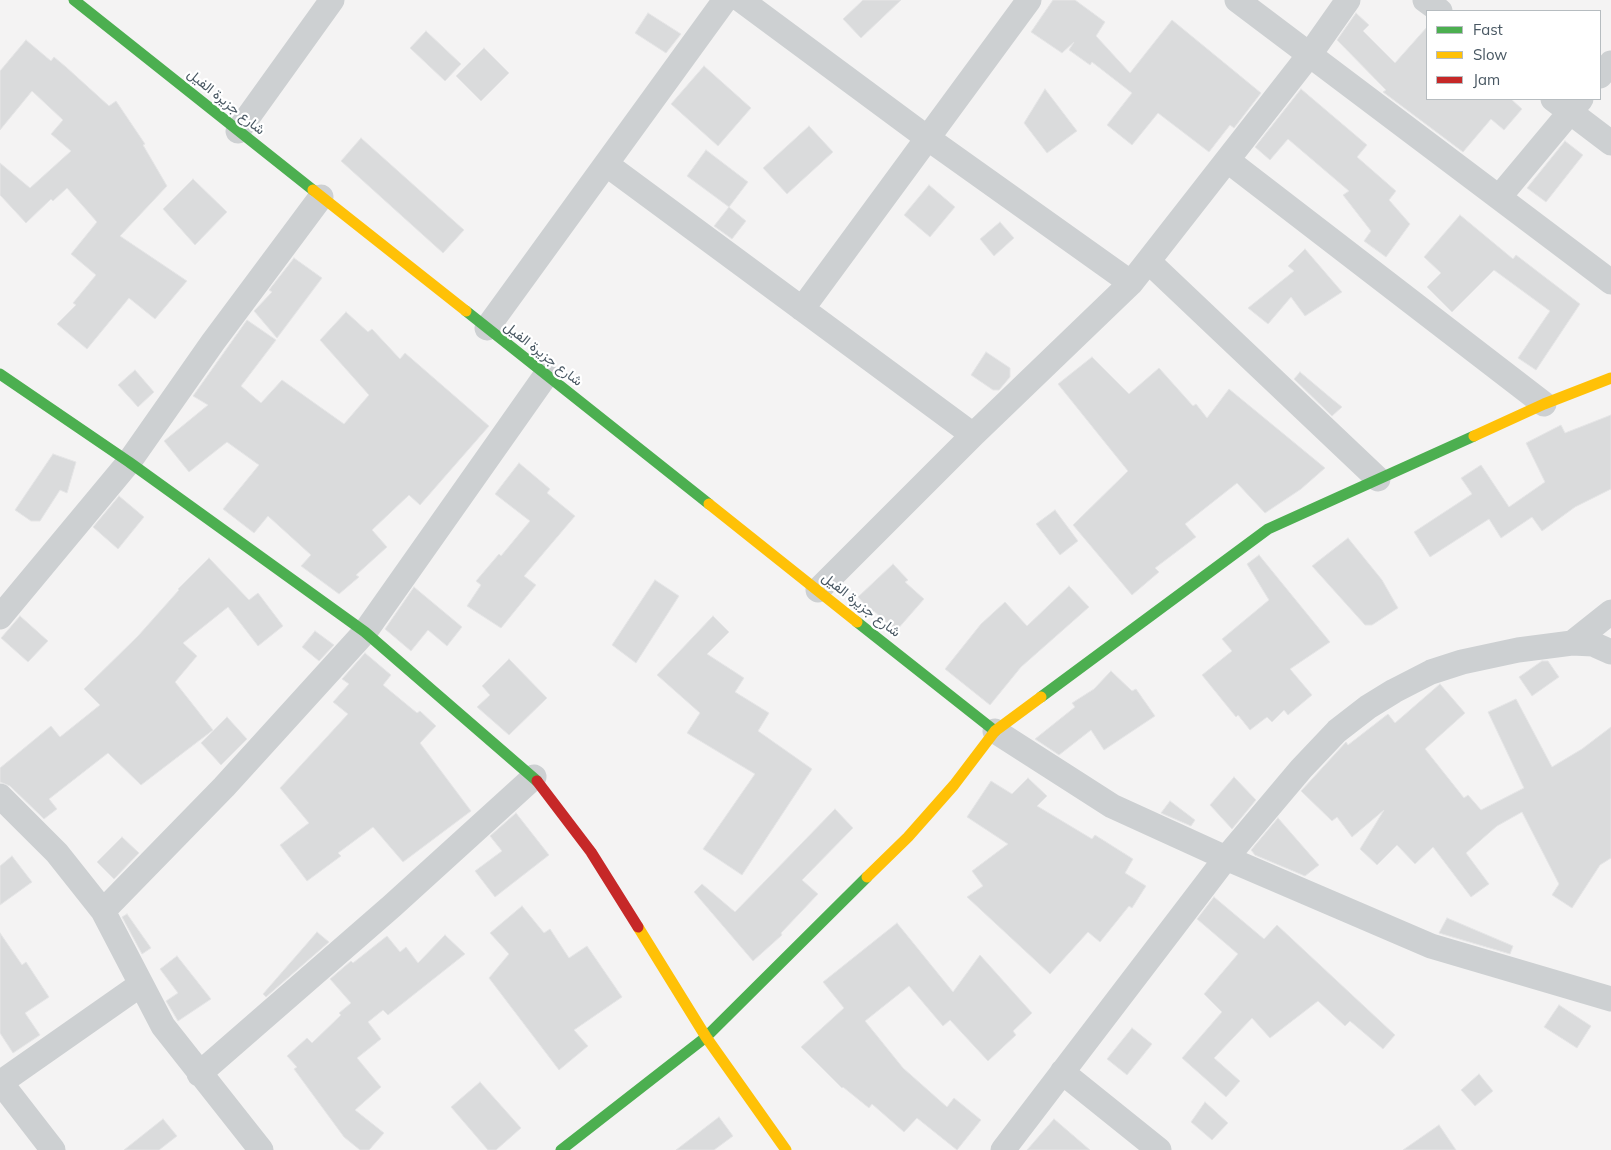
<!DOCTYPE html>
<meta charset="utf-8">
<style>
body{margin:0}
#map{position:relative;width:1611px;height:1150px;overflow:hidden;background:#f4f3f3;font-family:Mulish,sans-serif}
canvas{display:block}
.legend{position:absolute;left:1426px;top:10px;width:175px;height:90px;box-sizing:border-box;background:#fff;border:1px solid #b6bcc0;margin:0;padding:6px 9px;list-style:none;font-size:15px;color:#485762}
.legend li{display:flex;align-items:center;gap:10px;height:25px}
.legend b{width:25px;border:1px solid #b6bcc0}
</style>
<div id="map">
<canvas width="1611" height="1150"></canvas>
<ul class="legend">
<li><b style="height:6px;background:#4caf50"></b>Fast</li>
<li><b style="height:6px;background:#ffc107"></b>Slow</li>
<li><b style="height:6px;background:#c62828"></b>Jam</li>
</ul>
</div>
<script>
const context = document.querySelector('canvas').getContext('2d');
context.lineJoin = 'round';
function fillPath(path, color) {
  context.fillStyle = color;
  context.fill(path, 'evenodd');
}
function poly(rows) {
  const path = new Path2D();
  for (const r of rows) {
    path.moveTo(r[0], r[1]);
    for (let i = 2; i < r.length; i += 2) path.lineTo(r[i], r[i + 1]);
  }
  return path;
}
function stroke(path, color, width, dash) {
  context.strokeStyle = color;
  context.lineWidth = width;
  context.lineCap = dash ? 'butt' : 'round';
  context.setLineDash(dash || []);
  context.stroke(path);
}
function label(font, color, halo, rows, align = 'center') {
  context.font = font + ' Mulish,Vazirmatn,sans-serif';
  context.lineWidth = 4.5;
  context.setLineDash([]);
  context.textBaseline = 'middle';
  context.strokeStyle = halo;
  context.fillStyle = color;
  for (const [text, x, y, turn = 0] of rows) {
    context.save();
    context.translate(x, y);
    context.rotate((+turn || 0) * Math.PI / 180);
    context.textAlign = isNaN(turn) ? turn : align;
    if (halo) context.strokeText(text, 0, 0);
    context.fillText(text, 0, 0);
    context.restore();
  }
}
const building = poly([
 [863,0,901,0,861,38,843,19,863,0],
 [1053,0,1075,0,1105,22,1096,36,1130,73,1172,20,1261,93,1234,128,1230,125,1209,152,1158,113,1132,145,1107,125,1132,93,1092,62,1090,65,1069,50,1074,42,1062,53,1031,32,1053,0],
 [648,13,681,34,666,53,635,33,648,13],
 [1356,13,1369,25,1363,31,1395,63,1427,27,1427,99,1511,99,1522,109,1504,130,1491,119,1463,152,1383,92,1386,90,1337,40,1356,13],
 [426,31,461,64,445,81,410,48,426,31],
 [26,40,51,61,54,57,66,67,109,106,116,101,145,144,143,145,167,186,120,236,187,281,155,319,129,298,87,349,57,324,76,305,73,303,96,275,71,254,97,222,67,188,53,201,51,199,26,223,0,195,0,163,30,188,71,151,51,134,63,120,32,91,0,130,0,71,26,40],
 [484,48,509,73,481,101,456,76,484,48],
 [704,66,751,108,718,146,671,104,704,66],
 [1045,89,1077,131,1047,153,1024,123,1045,89],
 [1301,89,1367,145,1357,157,1396,191,1389,200,1410,224,1386,257,1364,241,1371,231,1343,195,1349,191,1288,139,1270,160,1255,147,1301,89],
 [809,126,833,152,787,194,763,168,809,126],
 [361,138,464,230,443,253,341,161,361,138],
 [1565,141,1583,155,1546,202,1527,188,1565,141],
 [706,150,748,182,729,207,746,221,732,239,714,226,729,207,687,176,706,150],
 [193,179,227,212,195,245,163,209,193,179],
 [929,185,955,207,930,237,904,215,929,185],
 [1460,215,1513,259,1516,255,1580,304,1536,370,1518,358,1550,311,1494,270,1452,312,1427,287,1441,273,1424,257,1460,215],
 [1000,222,1014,238,994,256,980,239,1000,222],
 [1305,249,1342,292,1305,316,1291,297,1268,324,1248,308,1294,271,1288,266,1305,249],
 [294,258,322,278,277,338,254,311,272,292,269,290,294,258],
 [346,312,368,332,372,329,400,359,405,353,489,426,420,505,409,495,372,530,387,547,356,575,359,577,339,594,301,566,311,555,268,516,254,533,223,509,259,465,227,442,189,472,164,441,208,405,193,396,247,320,276,340,241,386,261,403,282,380,344,424,369,395,320,340,346,312],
 [986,352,1010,368,1010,377,999,390,993,390,971,375,986,352],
 [1092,357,1129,394,1159,368,1193,406,1196,404,1207,418,1229,389,1325,468,1301,489,1265,513,1237,483,1185,524,1196,537,1155,568,1159,572,1132,595,1073,525,1128,471,1058,384,1092,357],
 [135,370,154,392,138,407,118,385,135,370],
 [1300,372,1332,399,1342,407,1332,416,1294,379,1300,372],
 [1611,415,1611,489,1575,507,1542,531,1532,517,1501,538,1489,519,1430,557,1414,532,1472,494,1461,478,1481,465,1509,507,1545,482,1526,443,1561,425,1565,433,1611,415],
 [53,454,76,462,67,493,60,490,40,521,31,521,15,510,53,454],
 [519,463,550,489,547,493,575,516,524,576,536,585,501,628,467,606,481,585,476,581,499,554,501,556,530,521,495,494,519,463],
 [119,496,144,517,118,549,93,527,119,496],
 [1055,510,1078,541,1060,555,1036,524,1055,510],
 [1348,538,1382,580,1398,608,1372,625,1365,625,1312,566,1348,538],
 [1259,555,1330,642,1290,669,1312,695,1288,715,1284,710,1272,722,1267,717,1250,730,1238,715,1236,717,1202,675,1232,651,1222,639,1269,600,1247,564,1259,555],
 [209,558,249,600,258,593,283,626,258,646,228,607,183,643,197,656,175,682,213,730,141,785,108,753,49,799,57,809,44,819,10,786,0,782,0,768,51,726,60,737,100,705,84,689,138,636,179,590,178,589,209,558],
 [893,564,908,580,905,582,924,599,896,631,874,611,872,613,858,597,893,564],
 [655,580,679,596,636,663,612,645,655,580],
 [1069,586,1089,607,1021,667,990,705,945,669,981,624,1005,602,1027,626,1069,586],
 [414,587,462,627,447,646,428,630,411,651,385,629,414,587],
 [20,616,48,641,28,662,1,638,20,616],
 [713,616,729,632,707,654,744,678,735,692,769,713,758,731,812,769,742,875,703,849,755,774,687,733,700,713,657,675,713,616],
 [315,631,334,645,319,661,302,647,315,631],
 [365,653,391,675,383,685,417,713,420,711,436,726,420,743,471,811,403,862,373,827,338,853,341,856,307,881,280,845,309,823,280,788,348,714,333,702,349,684,342,679,365,653],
 [509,659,547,698,509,735,477,707,490,695,482,686,509,659],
 [1542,661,1548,661,1559,677,1532,696,1519,677,1542,661],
 [1111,671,1132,691,1136,689,1155,716,1104,750,1091,730,1059,755,1035,739,1075,707,1072,703,1094,689,1111,671],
 [1440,684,1465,713,1425,749,1464,798,1468,795,1481,810,1524,788,1488,712,1516,699,1552,767,1582,749,1611,727,1611,858,1600,865,1572,908,1552,895,1559,884,1522,812,1497,826,1466,853,1489,884,1471,897,1433,847,1415,864,1397,845,1377,865,1360,849,1384,810,1352,837,1337,817,1332,821,1301,791,1346,742,1348,745,1388,714,1395,723,1440,684],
 [227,717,247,739,221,765,201,743,227,717],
 [1234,777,1256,800,1232,829,1210,805,1234,777],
 [1028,778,1047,796,1037,806,1092,839,1095,835,1133,859,1125,873,1146,886,1132,908,1129,906,1100,942,1088,932,1050,974,967,897,983,886,972,871,1008,844,967,817,991,781,1012,794,1028,778],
 [1170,801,1195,820,1191,826,1161,813,1170,801],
 [835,809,853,828,802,880,818,894,781,933,782,935,753,961,694,892,702,884,735,912,835,809],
 [516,813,549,855,495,897,475,871,502,851,490,836,516,813],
 [1278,818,1319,865,1305,876,1255,855,1251,850,1278,818],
 [122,837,139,853,114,879,97,862,122,837],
 [12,856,32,882,0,905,0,866,12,856],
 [1214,897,1264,939,1277,925,1395,1035,1383,1049,1350,1021,1345,1026,1318,1001,1270,1038,1252,1018,1214,1058,1240,1081,1226,1097,1182,1058,1222,1012,1204,994,1238,954,1197,919,1214,897],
 [522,906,544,933,550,929,569,958,587,946,622,997,574,1030,588,1046,559,1070,489,978,509,954,490,933,522,906],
 [127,914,151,948,142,954,122,917,127,914],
 [1447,918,1513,946,1510,954,1439,933,1447,918],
 [897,923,953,992,980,955,1032,1013,1013,1031,1016,1035,988,1061,950,1020,943,1026,909,986,865,1021,903,1068,947,1107,954,1098,981,1120,957,1150,917,1118,904,1132,872,1104,869,1108,843,1087,842,1088,801,1047,844,1008,823,982,897,923],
 [317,932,329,942,266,997,263,994,317,932],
 [0,933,22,965,26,962,49,997,25,1013,40,1035,13,1053,0,1033,0,933],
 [445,935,465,954,388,1015,383,1010,368,1022,381,1039,357,1058,381,1087,355,1110,384,1133,369,1150,360,1150,344,1137,294,1069,297,1067,287,1056,307,1038,312,1043,341,1015,339,1013,351,1003,330,979,351,961,353,963,387,936,400,952,406,947,418,963,445,935],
 [177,956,211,999,178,1021,166,1001,178,993,160,969,177,956],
 [1559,1005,1591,1026,1577,1048,1544,1027,1559,1005],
 [1132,1028,1152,1044,1127,1075,1107,1059,1132,1028],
 [1479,1074,1493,1091,1475,1106,1461,1090,1479,1074],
 [480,1082,521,1128,496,1150,488,1150,451,1107,480,1082],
 [1205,1102,1228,1123,1212,1140,1191,1122,1205,1102],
 [719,1117,733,1136,714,1150,676,1150,719,1117],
 [163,1119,177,1136,159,1150,124,1150,163,1119],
 [1054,1119,1090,1150,1027,1150,1054,1119],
 [1439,1125,1456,1150,1403,1150,1439,1125]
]);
const street = poly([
 [741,0,926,137,1131,283],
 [1237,0,1611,282],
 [1425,0,1440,11],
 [1600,76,1611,63],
 [1553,99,1611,143],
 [238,131,332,0],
 [1227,160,1544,404],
 [606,164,973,435],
 [1500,196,1581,99],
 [1148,261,1378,479],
 [802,309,1029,0],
 [487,328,725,0],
 [818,590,973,435,1131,283,1310,54,1348,0],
 [0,617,129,462,213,342,321,197],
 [1572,643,1611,612],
 [995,731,1112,806,1226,858,1431,946,1611,999],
 [0,796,57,853,103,911,163,1026,261,1150],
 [103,911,224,787,365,632,546,375],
 [1062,1072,1159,1150],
 [199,1074,392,906,534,777],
 [0,1083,140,985],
 [1,1083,53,1150],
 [1003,1150,1226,858,1301,769,1337,731,1368,707,1394,691,1431,672,1462,662,1518,650,1572,643,1593,644,1611,652]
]);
const fast = poly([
 [74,0,313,190],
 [466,311,709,504],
 [0,374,129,462,365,632,537,781],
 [857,622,995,731],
 [1041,697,1268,529,1474,436],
 [561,1150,706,1037,867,877]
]);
const slow = poly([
 [313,190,466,311],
 [1474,436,1544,404,1611,378],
 [709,504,857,622],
 [867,877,908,837,954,785,995,731,1041,697],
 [638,927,706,1037,786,1150]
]);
const jam = poly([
 [537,781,591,852,638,927]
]);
const streetNames = [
 ["شارع جزيرة الفيل",226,102,39],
 ["شارع جزيرة الفيل",543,354,38],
 ["شارع جزيرة الفيل",861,605,38]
];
fillPath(building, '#dadbdc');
stroke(building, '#e5e5e6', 1);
stroke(street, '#cdd0d2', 25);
stroke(fast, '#4caf50', 11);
stroke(slow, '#ffc107', 11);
stroke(jam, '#c62828', 11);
label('14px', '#485762', '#fff', streetNames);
</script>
